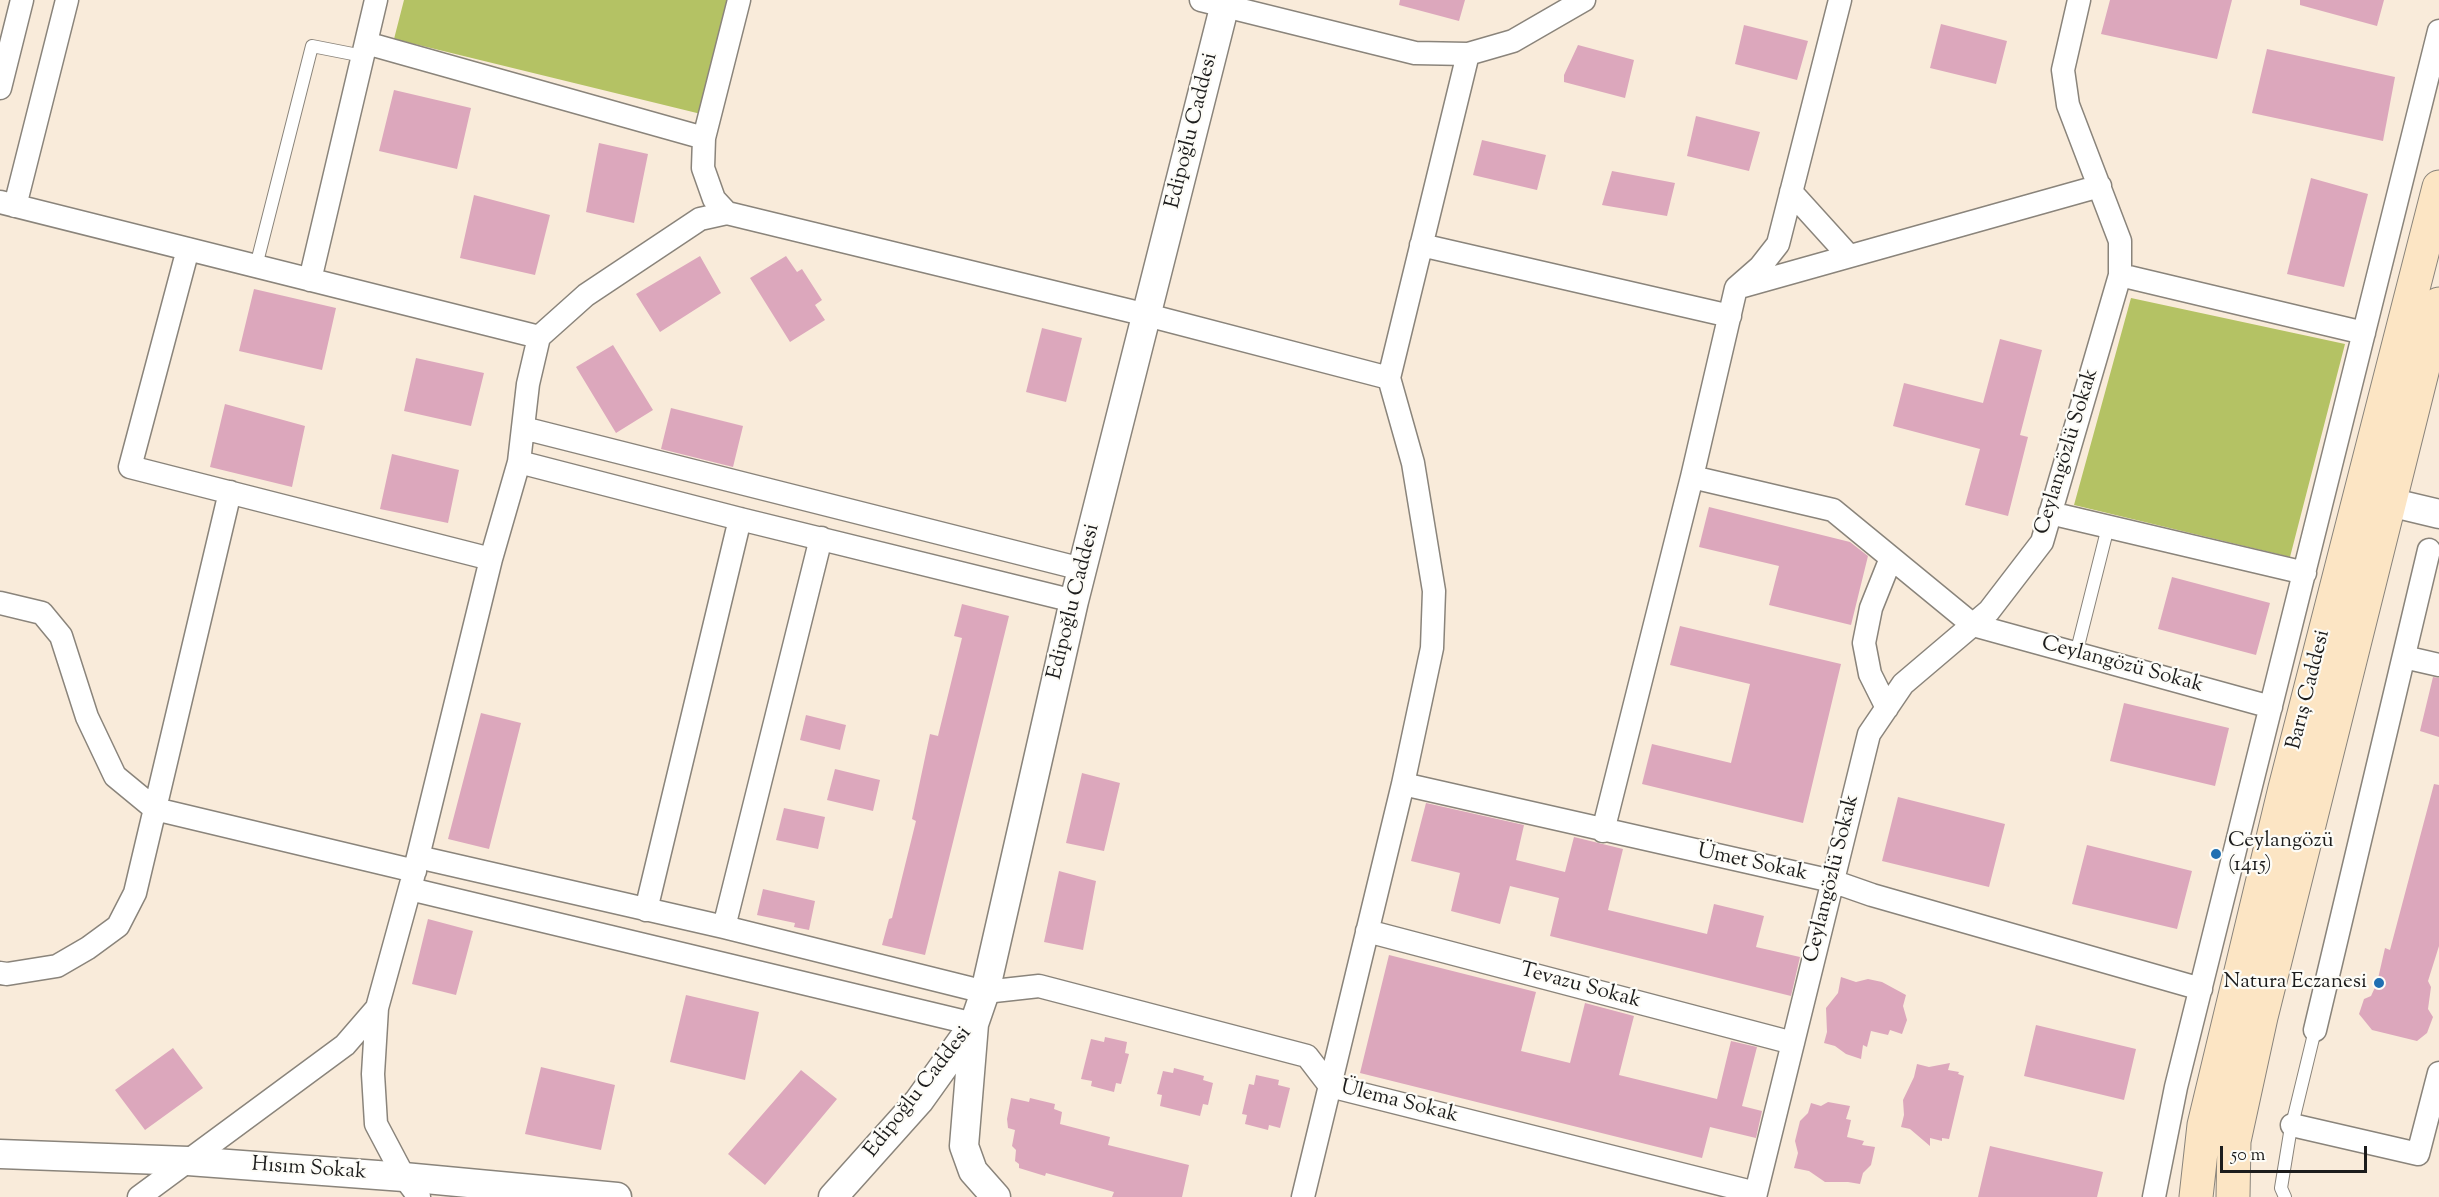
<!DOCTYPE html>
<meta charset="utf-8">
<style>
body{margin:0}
#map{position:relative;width:2439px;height:1197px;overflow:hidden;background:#f9ebda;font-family:"Sorts Mill Goudy",serif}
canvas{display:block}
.scale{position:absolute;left:2220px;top:1146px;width:147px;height:27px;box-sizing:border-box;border:3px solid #1c1c1c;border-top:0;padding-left:8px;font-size:18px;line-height:21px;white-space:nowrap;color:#1c1c1c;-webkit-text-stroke:4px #fdfcf7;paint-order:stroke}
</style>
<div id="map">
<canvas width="2439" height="1197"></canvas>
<div class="scale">50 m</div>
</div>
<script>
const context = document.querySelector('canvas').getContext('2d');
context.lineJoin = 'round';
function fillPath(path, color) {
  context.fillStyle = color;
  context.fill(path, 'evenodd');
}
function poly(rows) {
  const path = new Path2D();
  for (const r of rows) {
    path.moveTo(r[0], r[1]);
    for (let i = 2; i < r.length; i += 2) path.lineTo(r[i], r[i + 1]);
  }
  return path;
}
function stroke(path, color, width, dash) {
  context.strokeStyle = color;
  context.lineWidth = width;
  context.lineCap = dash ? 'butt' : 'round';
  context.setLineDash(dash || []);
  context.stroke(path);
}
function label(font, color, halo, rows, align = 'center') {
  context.font = font + ' "Sorts Mill Goudy",serif';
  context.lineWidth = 4.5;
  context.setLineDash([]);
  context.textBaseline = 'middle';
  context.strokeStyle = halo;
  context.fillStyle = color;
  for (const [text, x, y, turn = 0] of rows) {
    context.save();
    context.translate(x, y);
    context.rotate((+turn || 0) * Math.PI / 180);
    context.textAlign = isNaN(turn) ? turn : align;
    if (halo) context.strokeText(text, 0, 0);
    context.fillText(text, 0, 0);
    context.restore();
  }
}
const green = poly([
 [404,0,728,0,701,114,394,39],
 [2131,298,2345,344,2290,557,2074,505]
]);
const building = poly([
 [1400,0,1465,0,1459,21,1399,5],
 [2110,0,2232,0,2217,59,2101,34],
 [2300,0,2384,0,2377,26,2300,5],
 [1941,24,2007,41,1996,84,1930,68],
 [1744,25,1808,41,1797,80,1735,64],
 [1578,45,1634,60,1625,98,1564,82,1564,75],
 [2267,49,2395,77,2383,141,2252,113],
 [394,90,471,108,457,169,379,151],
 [1696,116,1760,132,1749,171,1687,156],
 [1482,140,1546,155,1537,190,1473,175],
 [599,143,648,154,634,223,586,212],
 [1612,171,1675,183,1667,216,1602,205],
 [2311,178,2368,194,2344,287,2287,274],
 [474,195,550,215,535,275,460,258],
 [700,256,721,293,660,332,636,294],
 [786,256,797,272,802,269,822,300,815,305,825,320,790,342,750,278],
 [254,289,336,308,322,370,239,351],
 [1042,328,1082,338,1066,402,1026,392],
 [2000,339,2042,350,2020,435,2028,437,2008,516,1965,505,1980,449,1893,426,1904,383,1983,403],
 [613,345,653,410,616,433,576,367],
 [416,358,484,373,471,426,404,411],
 [225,404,305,426,292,487,210,467],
 [671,408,743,426,733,467,661,449],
 [392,454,459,470,448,523,380,509],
 [1709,507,1850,542,1868,556,1851,625,1769,605,1779,566,1699,547],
 [2172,577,2270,603,2256,655,2158,629],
 [962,604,1009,616,925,955,882,945,889,919,892,918,916,821,912,819,930,734,938,736,962,638,954,636],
 [1680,626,1841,664,1803,823,1642,784,1652,744,1731,763,1750,684,1670,665],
 [2433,677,2439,678,2439,737,2420,731],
 [2124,703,2229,728,2215,786,2110,761],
 [481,713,521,723,489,849,448,839],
 [806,715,846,725,840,750,800,740],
 [835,769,880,780,873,811,827,800],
 [1082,773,1120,783,1104,851,1066,843],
 [2434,784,2439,785,2439,946,2428,981,2431,987,2428,1009,2433,1017,2427,1033,2417,1041,2372,1030,2359,1014,2364,999,2371,996,2377,983,2385,948,2390,950],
 [1898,797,2005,824,1989,887,1882,861],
 [1426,803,1524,825,1516,860,1565,872,1574,837,1623,849,1608,910,1707,934,1714,904,1764,916,1756,947,1800,957,1791,996,1550,936,1559,898,1510,886,1500,924,1451,911,1460,873,1411,861],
 [784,808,825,817,818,849,776,840],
 [2087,845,2192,871,2177,929,2072,904],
 [1059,871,1096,881,1083,950,1044,942],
 [763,889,815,901,809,930,794,927,795,923,757,915],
 [428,919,473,931,456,995,412,984],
 [1389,955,1536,992,1521,1051,1570,1063,1585,1003,1634,1016,1619,1075,1717,1099,1731,1041,1757,1047,1742,1106,1762,1111,1756,1138,1710,1127,1702,1158,1360,1073],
 [1841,977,1856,982,1868,979,1882,982,1906,995,1903,1006,1907,1020,1902,1034,1890,1030,1888,1035,1871,1031,1867,1047,1863,1045,1861,1059,1846,1054,1835,1046,1824,1043,1827,1032,1826,1008,1838,993],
 [686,995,759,1012,745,1080,670,1062],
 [2036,1025,2136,1049,2124,1100,2024,1076],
 [1105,1037,1127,1042,1125,1053,1129,1054,1121,1084,1116,1083,1114,1092,1091,1086,1092,1081,1081,1079,1091,1039,1104,1042],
 [173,1048,203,1088,145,1130,115,1090],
 [1950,1063,1948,1070,1959,1072,1958,1074,1964,1076,1949,1139,1942,1138,1942,1141,1930,1138,1930,1146,1910,1129,1901,1127,1904,1115,1903,1100,1914,1077,1917,1064,1929,1067],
 [541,1067,615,1085,601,1150,525,1134],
 [1174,1068,1204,1076,1203,1080,1213,1083,1208,1105,1203,1104,1200,1116,1160,1106,1162,1095,1157,1094,1163,1071,1173,1073],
 [801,1070,837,1099,765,1185,728,1154],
 [1256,1075,1279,1080,1278,1085,1290,1088,1280,1128,1269,1125,1268,1130,1245,1124,1247,1115,1242,1114,1249,1084,1254,1085],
 [1011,1098,1029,1102,1030,1098,1055,1104,1054,1109,1062,1112,1060,1124,1110,1137,1108,1145,1189,1165,1182,1197,1112,1197,1114,1192,1046,1173,1045,1176,1019,1168,1019,1164,1015,1161,1016,1150,1012,1146,1015,1130,1008,1128,1007,1119],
 [1828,1102,1850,1106,1846,1119,1851,1120,1847,1137,1864,1141,1862,1145,1875,1147,1871,1165,1863,1173,1860,1184,1848,1182,1825,1182,1809,1171,1794,1168,1798,1153,1795,1141,1800,1121,1808,1113,1811,1103,1821,1106],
 [1990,1146,2103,1172,2097,1197,1978,1197]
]);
const service = poly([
 [256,266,312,46,363,56],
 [2076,654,2108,527],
 [2285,1197,2281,1188,2290,1133,2315,1030]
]);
const minor = poly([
 [1201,0,1415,53,1468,54,1513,41,1584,0],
 [366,43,704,138,703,168,714,199,727,213],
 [0,88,22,0],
 [704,138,739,0],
 [1791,192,1849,256],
 [0,202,539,337],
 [15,206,67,0],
 [1421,245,1730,316],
 [188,249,130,467,491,559],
 [2120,275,2364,333],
 [310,280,376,0],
 [1740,287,2100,186],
 [523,428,1082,569],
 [519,462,740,519,1074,601],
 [1692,477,1736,288,1760,267,1778,244,1840,0],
 [2050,513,2305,573],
 [0,603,42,613,61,636,87,717,115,776,155,809,415,871],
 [2404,657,2439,665],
 [1887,708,1870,674,1864,643,1871,608,1891,558],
 [1403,784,1832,881,1872,895,2201,989],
 [1603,831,1692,477,1833,510,1973,625,2271,707],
 [418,857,724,927,985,992,1039,986,1307,1056,1330,1086,1756,1193],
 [410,889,974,1024],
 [646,910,740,519],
 [724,927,821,538],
 [1367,931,1793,1043],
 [0,973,7,974,57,966,88,948,118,926,135,893,230,492],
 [377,1008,373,1074,376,1124,404,1177,419,1197],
 [2315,1030,2429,550],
 [2292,1125,2418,1154,2439,1073],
 [139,1197,345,1045,377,1008,413,877,491,559,519,462,528,384,539,337,586,295,700,219,727,213,1147,315,1389,378],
 [1303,1197,1403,784,1432,648,1434,591,1413,463,1389,378,1468,54],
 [1755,1197,1869,734,1903,684,1989,611,2042,542,2120,275,2120,241,2068,105,2063,70,2079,0],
 [2154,1197,2176,1087,2439,31]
]);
const tertiary = poly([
 [2389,502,2439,514],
 [974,1024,964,1146,973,1171,996,1197],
 [0,1154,188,1161,404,1177,617,1197],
 [833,1197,919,1101,974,1024,985,992,1074,601,1226,0]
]);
const secondary = poly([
 [2196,1197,2204,1125,2285,788,2439,187],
 [2233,1197,2234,1141,2261,1017,2439,304]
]);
const markers = [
 [2216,854,6,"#1f6fb2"],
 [2379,983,6,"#1f6fb2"]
];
const streetNames = [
 ["Edipoğlu Caddesi",1193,131,-76],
 ["Ceylangözlü Sokak",2068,452,-73],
 ["Edipoğlu Caddesi",1075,602,-76],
 ["Ceylangözü Sokak",2122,666,15],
 ["Barış Caddesi",2310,690,-76],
 ["Ümet Sokak",1752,864,12],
 ["Ceylangözlü Sokak",1833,879,-76],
 ["Tevazu Sokak",1580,987,15],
 ["Edipoğlu Caddesi",919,1093,-52],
 ["Ülema Sokak",1399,1103,14],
 ["Hısım Sokak",309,1170,4]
];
const poiNames = [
 ["Ceylangözü",2228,842],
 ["(1415)",2228,866],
 ["Natura Eczanesi",2367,983,"right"]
];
fillPath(green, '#b4c264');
fillPath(building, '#dca7bc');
stroke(service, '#8a847b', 14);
stroke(minor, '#8a847b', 25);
stroke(tertiary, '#8a847b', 31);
stroke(secondary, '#8a847b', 35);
stroke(service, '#fff', 12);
stroke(minor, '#fff', 22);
stroke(tertiary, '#fff', 28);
stroke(secondary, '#fce5c4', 33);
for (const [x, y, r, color] of markers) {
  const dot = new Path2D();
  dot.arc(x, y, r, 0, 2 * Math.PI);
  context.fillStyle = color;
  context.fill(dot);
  stroke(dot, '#fdfcf7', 2);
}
label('21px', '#1c1c1c', '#fdfcf7', streetNames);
label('21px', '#1c1c1c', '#fdfcf7', poiNames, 'left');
</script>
